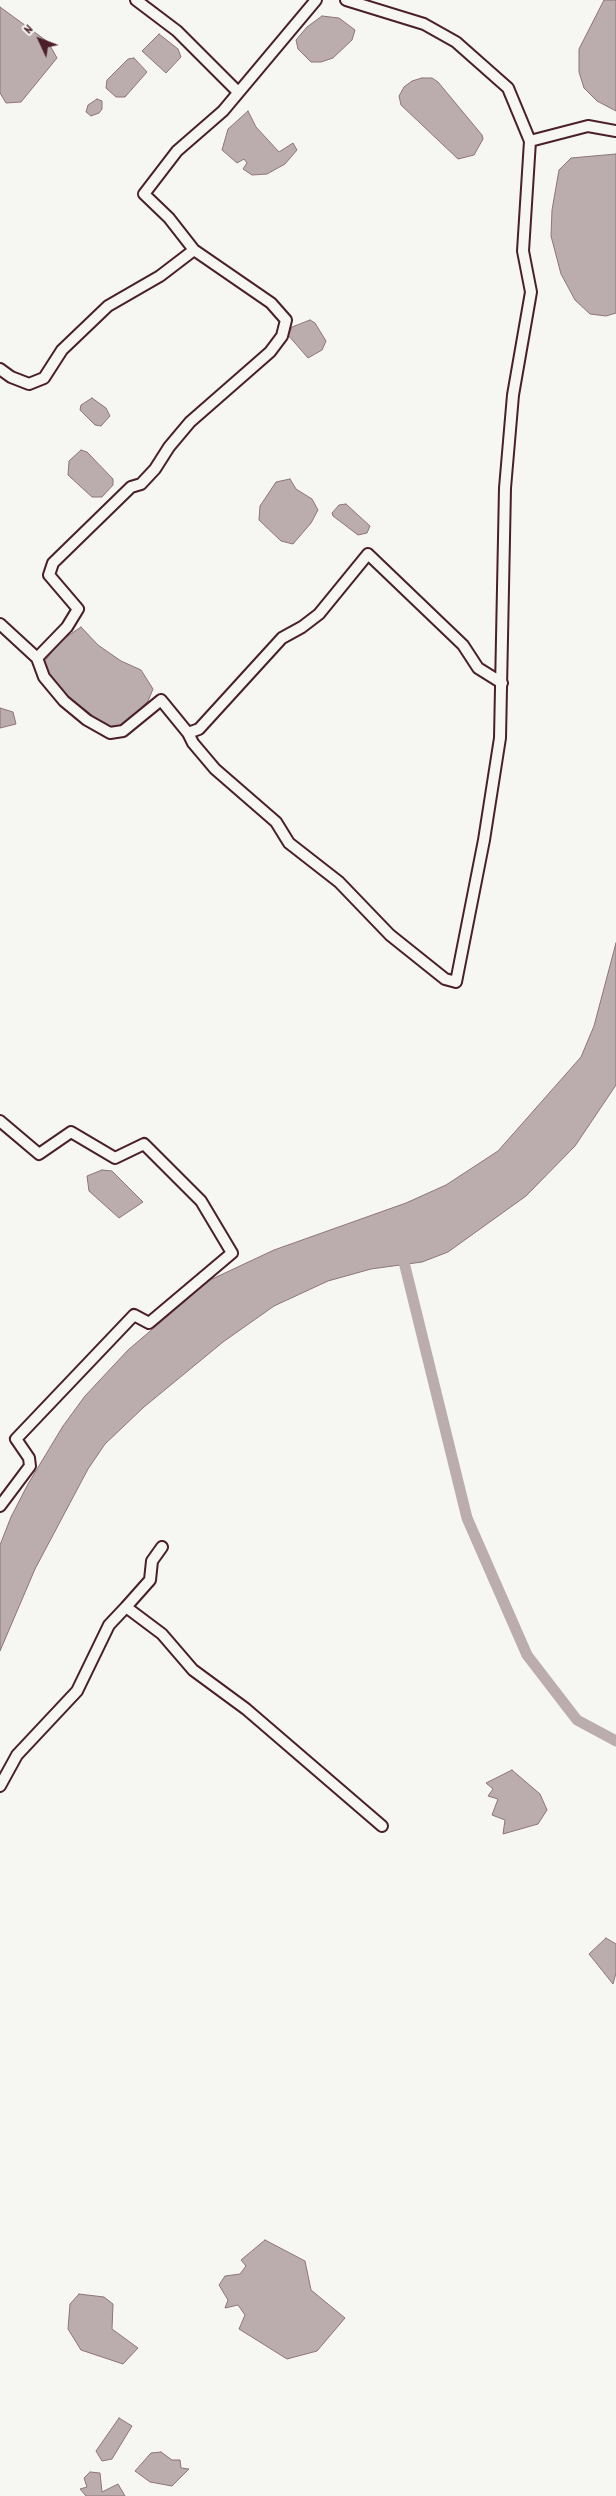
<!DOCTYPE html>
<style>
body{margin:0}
#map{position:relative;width:616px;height:2496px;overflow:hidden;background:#f6f6f2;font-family:Dekko,sans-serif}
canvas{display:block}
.north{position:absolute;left:15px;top:15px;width:50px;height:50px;-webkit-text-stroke:4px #f6f6f2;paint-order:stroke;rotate:313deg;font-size:14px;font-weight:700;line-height:20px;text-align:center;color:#4a1f2b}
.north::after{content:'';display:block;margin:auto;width:18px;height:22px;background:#4a1f2b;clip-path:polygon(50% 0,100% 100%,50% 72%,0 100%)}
</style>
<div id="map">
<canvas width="616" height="2496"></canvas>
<div class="north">N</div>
</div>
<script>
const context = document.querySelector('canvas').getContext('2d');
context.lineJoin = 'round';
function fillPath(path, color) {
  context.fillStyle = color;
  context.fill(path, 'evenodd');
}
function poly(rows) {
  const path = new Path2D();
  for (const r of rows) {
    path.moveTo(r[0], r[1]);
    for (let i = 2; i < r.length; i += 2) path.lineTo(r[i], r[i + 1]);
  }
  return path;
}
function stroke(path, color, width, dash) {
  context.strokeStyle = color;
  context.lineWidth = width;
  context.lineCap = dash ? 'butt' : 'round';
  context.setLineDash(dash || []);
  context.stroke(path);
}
const water = poly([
 [604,0,616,0,616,111,597,101,584,88,579,72,579,49,604,0],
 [0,7,48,42,57,58,21,102,6,103,0,93,0,7],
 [322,16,339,18,355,30,352,40,333,58,321,62,311,62,298,49,296,40,307,27,322,16],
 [159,34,178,49,181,57,166,73,142,51,159,34],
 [134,58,147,72,125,97,116,97,106,88,107,80,128,59,134,58],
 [422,78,432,78,438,82,482,135,483,139,474,155,458,159,401,105,399,96,404,87,412,81,422,78],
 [97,99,102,101,102,109,99,113,91,116,86,112,88,105,97,99],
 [248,111,256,127,279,152,293,143,297,150,285,164,267,174,252,175,243,169,247,163,244,159,237,163,222,150,228,129,248,111],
 [616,154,616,313,606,316,590,314,575,300,561,274,551,236,552,210,559,170,571,158,616,154],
 [310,320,315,323,326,341,322,350,308,358,288,335,292,327,310,320],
 [92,398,106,408,110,416,101,426,95,425,80,410,81,405,92,398],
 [81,450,87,452,113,479,113,485,102,497,92,497,68,475,69,461,81,450],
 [290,479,296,489,312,499,318,510,311,523,293,544,281,541,259,520,260,506,276,482,290,479],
 [346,504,370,526,367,533,358,535,333,516,332,513,339,505,346,504],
 [81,627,98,645,121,661,141,670,153,689,148,701,118,730,98,722,91,714,53,685,43,663,62,640,81,627],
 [0,708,13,712,16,724,0,728,0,708],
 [616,943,616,1085,575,1146,526,1196,448,1252,422,1262,371,1269,328,1281,274,1306,223,1342,144,1407,105,1444,88,1469,35,1569,0,1651,0,1545,11,1517,28,1484,63,1426,85,1396,128,1350,210,1280,274,1250,406,1203,446,1185,498,1151,581,1057,594,1026,616,943],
 [102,1170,112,1171,143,1202,119,1218,89,1191,87,1176,102,1170],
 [512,1770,540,1794,547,1810,538,1824,503,1834,505,1820,492,1815,498,1799,488,1796,493,1789,486,1783,512,1770],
 [606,1938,616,1944,616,1973,613,1984,589,1954,606,1938],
 [265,2240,305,2261,311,2290,345,2318,317,2351,287,2359,239,2329,245,2315,238,2305,225,2308,228,2300,219,2285,225,2276,240,2274,246,2266,241,2260,265,2240],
 [79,2294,104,2297,113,2304,112,2329,138,2348,123,2364,81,2350,68,2329,70,2304,79,2294],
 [119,2418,132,2426,112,2459,102,2461,96,2451,119,2418],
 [161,2452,172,2460,180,2460,181,2468,189,2469,172,2486,150,2482,135,2471,151,2453,161,2452],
 [90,2472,100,2473,102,2492,118,2484,125,2496,86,2496,80,2489,87,2487,84,2478,90,2472]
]);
const canal = poly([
 [402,1254,467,1518,527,1655,577,1720,616,1741]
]);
const minor = poly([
 [136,0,177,31,238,92],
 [346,0,424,24,456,42,508,88,530,141],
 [0,369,11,377,29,384,44,378,62,350,108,306,160,276,194,250,169,218,144,194,177,151,223,111,316,0],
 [0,624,37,658,44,677,64,701,87,720,110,733,123,731,161,700,188,733,199,729,282,638,302,627,319,614,368,554,463,645,478,668,502,683],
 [37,658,67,627,78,609,49,575,53,563,131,487,141,484,155,469,169,447,190,422,270,352,282,336,286,320,271,303,194,250],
 [188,733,193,743,215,769,276,822,289,843,339,882,390,935,445,979,456,982,484,840,500,738,505,488,513,395,531,292,523,251,530,141,588,126,616,131],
 [0,1121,39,1154,71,1132,115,1158,144,1144,201,1201,232,1253,149,1323,134,1315,16,1439,29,1458,30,1466,0,1506],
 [126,1607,150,1580,152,1561,162,1547],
 [0,1786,17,1755,77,1691,109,1625,126,1607,162,1634,193,1670,246,1709,382,1826]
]);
fillPath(water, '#bbadae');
stroke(water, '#8e747a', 1);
stroke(canal, '#bbadae', 11);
stroke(minor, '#4a1f2b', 14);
stroke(minor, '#f6f6f2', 10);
</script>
